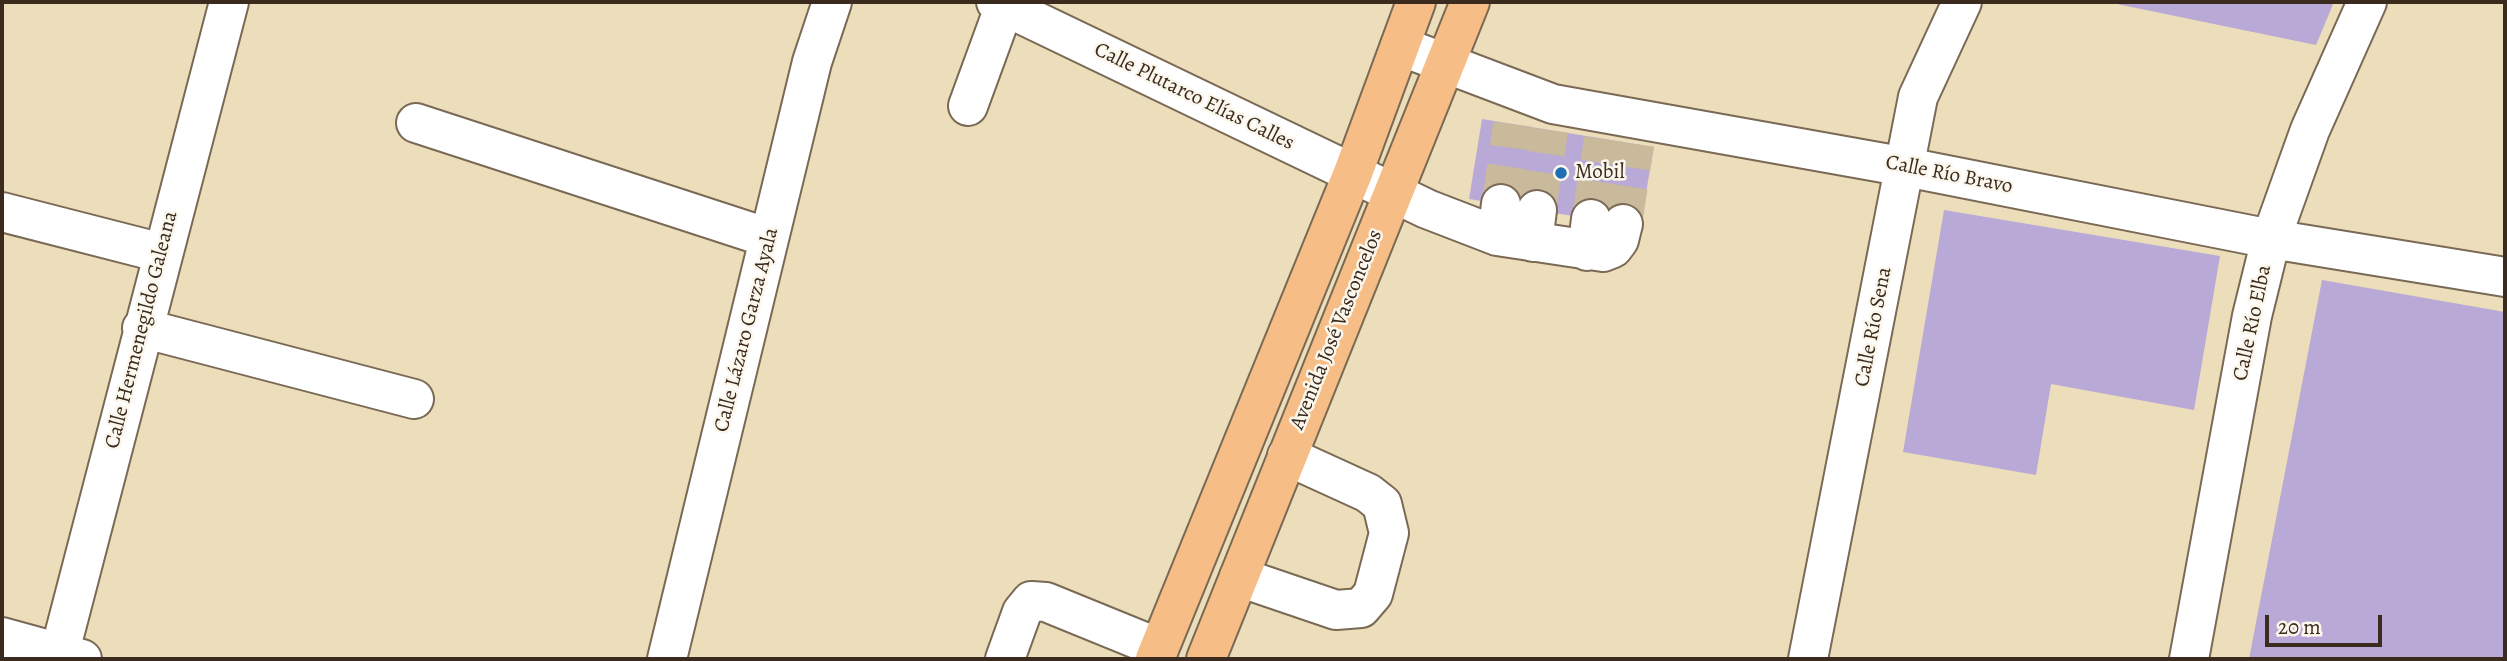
<!DOCTYPE html>
<meta charset="utf-8">
<style>
body{margin:0}
#map{position:relative;width:2507px;height:661px;overflow:hidden;background:#ecdeba;font-family:Alegreya,serif}
canvas{display:block}
.frame{position:absolute;inset:0;border:4px solid #3b2a1e;pointer-events:none}
.scale{position:absolute;left:2265px;top:615px;width:117px;height:32px;box-sizing:border-box;border:4px solid #3b2a1e;border-top:0;padding-left:9px;font-size:21px;line-height:24px;white-space:nowrap;color:#3b2a1e;-webkit-text-stroke:5px #fbf7ec;paint-order:stroke}
</style>
<div id="map">
<canvas width="2507" height="661"></canvas>
<div class="frame"></div>
<div class="scale">20 m</div>
</div>
<script>
const context = document.querySelector('canvas').getContext('2d');
context.lineJoin = 'round';
function fillPath(path, color) {
  context.fillStyle = color;
  context.fill(path, 'evenodd');
}
function poly(rows) {
  const path = new Path2D();
  for (const r of rows) {
    path.moveTo(r[0], r[1]);
    for (let i = 2; i < r.length; i += 2) path.lineTo(r[i], r[i + 1]);
  }
  return path;
}
function stroke(path, color, width, dash) {
  context.strokeStyle = color;
  context.lineWidth = width;
  context.lineCap = dash ? 'butt' : 'round';
  context.setLineDash(dash || []);
  context.stroke(path);
}
function label(font, color, halo, rows, align = 'center') {
  context.font = font + ' Alegreya,serif';
  context.lineWidth = 5;
  context.setLineDash([]);
  context.textBaseline = 'middle';
  context.strokeStyle = halo;
  context.fillStyle = color;
  for (const [text, x, y, turn = 0] of rows) {
    context.save();
    context.translate(x, y);
    context.rotate((+turn || 0) * Math.PI / 180);
    context.textAlign = isNaN(turn) ? turn : align;
    if (halo) context.strokeText(text, 0, 0);
    context.fillText(text, 0, 0);
    context.restore();
  }
}
const building = poly([
 [2107,2,2334,2,2316,45],
 [1482,119,1654,147,1640,227,1469,199],
 [1944,210,2220,256,2194,410,2051,384,2036,475,1903,452],
 [2322,280,2505,312,2505,659,2249,659]
]);
const minorTunnel = poly([
 [1501,204,1512,124],
 [1537,210,1549,130],
 [1591,219,1603,139],
 [1623,224,1635,144]
]);
const minor = poly([
 [996,2,1427,209,1497,236,1603,252,1613,248,1619,240,1623,224],
 [1400,46,1553,104,1906,167,2271,239,2505,277],
 [968,106,1006,2],
 [416,123,769,238],
 [2,212,162,253],
 [1497,236,1501,204],
 [1533,242,1537,210],
 [1587,251,1591,219],
 [142,328,414,399],
 [1239,577,1336,610,1361,608,1373,594,1389,533,1382,504,1368,493,1287,456],
 [2,637,82,659],
 [58,659,229,2],
 [667,659,812,62,832,2],
 [1005,659,1022,612,1031,601,1046,602,1159,648],
 [1808,659,1918,97,1962,2],
 [2189,659,2252,316,2271,239,2310,130,2367,2]
]);
const major = poly([
 [1155,659,1353,173,1416,2],
 [1206,659,1470,2]
]);
const markers = [
 [1561,173,7,"#1f6fb2"]
];
const streetNames = [
 ["Calle Plutarco Elías Calles",1194,97,26],
 ["Calle Río Bravo",1949,175,11],
 ["Calle Río Elba",2253,323,-78],
 ["Calle Río Sena",1874,327,-79],
 ["Calle Hermenegildo Galeana",142,330,-76],
 ["Calle Lázaro Garza Ayala",747,330,-76],
 ["Avenida José Vasconcelos",1337,330,-68]
];
const poiNames = [
 ["Mobil",1575,173]
];
fillPath(building, '#b9a9d6');
stroke(minorTunnel, '#c9ba9b', 38, [38, 19]);
stroke(minor, '#796955', 42);
stroke(major, '#796955', 42);
stroke(minor, '#fff', 38);
stroke(major, '#f6be86', 38);
for (const [x, y, r, color] of markers) {
  const dot = new Path2D();
  dot.arc(x, y, r, 0, 2 * Math.PI);
  context.fillStyle = color;
  context.fill(dot);
  stroke(dot, '#fbf7ec', 2.5);
}
label('21px', '#3b2a1e', '#fbf7ec', streetNames);
label('21px', '#3b2a1e', '#fbf7ec', poiNames, 'left');
</script>
